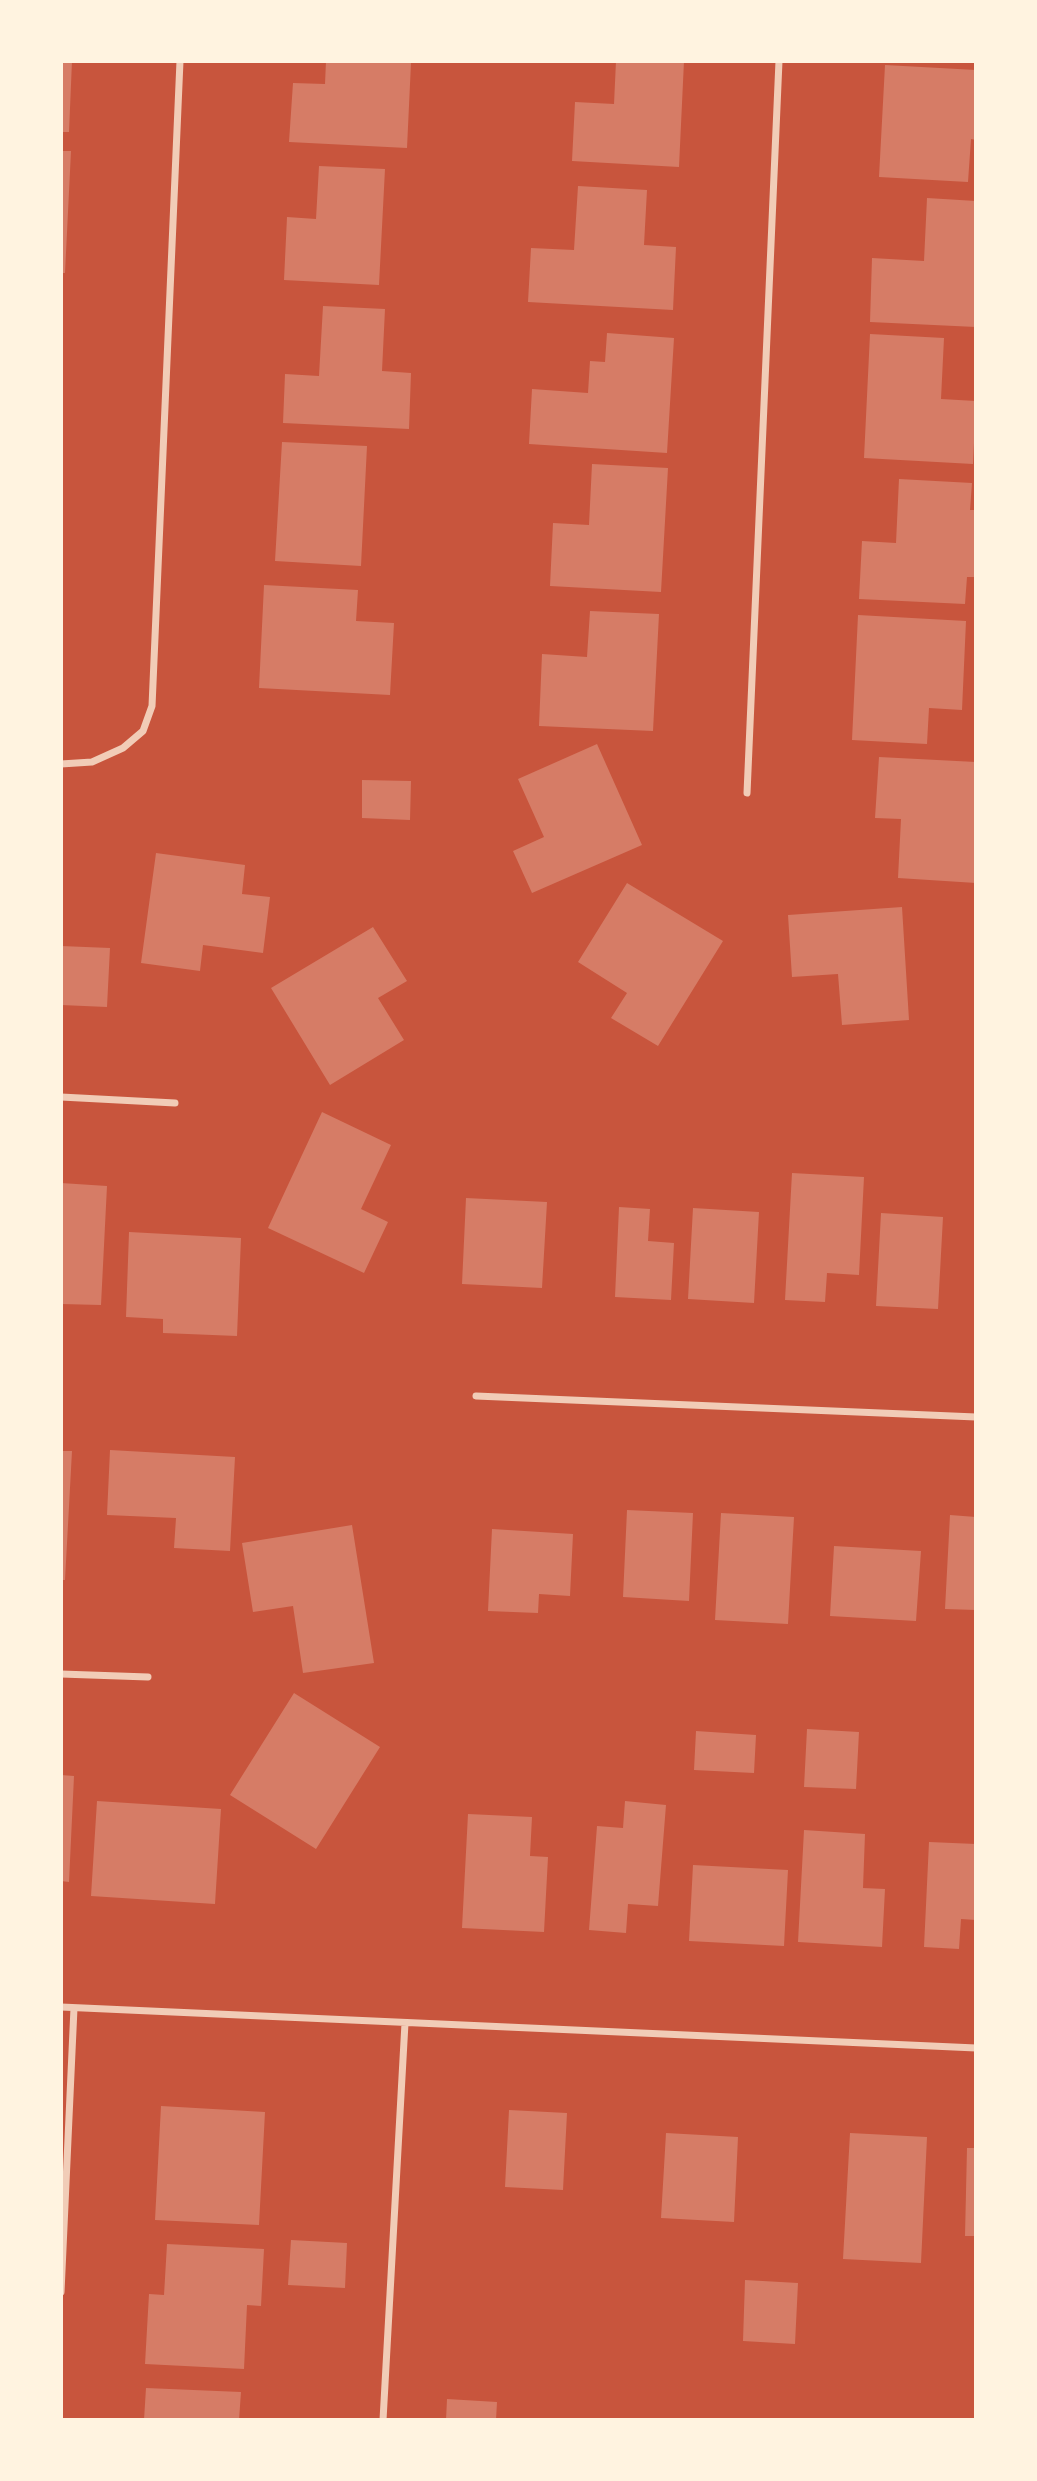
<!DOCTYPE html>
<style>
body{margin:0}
#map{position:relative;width:1037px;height:2481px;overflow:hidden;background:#c8553d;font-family:Merriweather,serif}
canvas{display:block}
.frame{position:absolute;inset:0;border:63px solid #fff3e0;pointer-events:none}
</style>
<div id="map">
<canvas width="1037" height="2481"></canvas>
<div class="frame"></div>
</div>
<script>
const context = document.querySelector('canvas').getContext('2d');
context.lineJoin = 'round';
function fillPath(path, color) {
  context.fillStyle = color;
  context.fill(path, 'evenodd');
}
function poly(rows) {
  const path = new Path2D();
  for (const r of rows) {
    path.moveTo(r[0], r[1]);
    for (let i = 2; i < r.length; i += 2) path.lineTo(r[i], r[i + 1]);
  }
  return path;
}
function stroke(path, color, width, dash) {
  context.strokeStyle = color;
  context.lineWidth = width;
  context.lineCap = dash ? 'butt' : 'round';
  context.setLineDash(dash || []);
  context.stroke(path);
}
const building = poly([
 [61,61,72,61,69,132,61,132],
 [326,61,411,63,407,148,289,142,293,83,325,84],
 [616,61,684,61,679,167,572,161,575,102,614,104],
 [885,65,976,70,976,140,971,139,968,182,879,177],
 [61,151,71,151,65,273,61,273],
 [319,166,385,169,379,285,284,280,287,217,316,219],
 [578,186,647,190,644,245,676,247,673,310,528,302,531,248,574,250],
 [927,198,976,201,976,327,870,322,872,258,924,261],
 [323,306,385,309,382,371,411,373,409,429,283,423,285,374,319,376],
 [607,333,674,338,667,453,529,444,532,389,588,393,590,361,605,362],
 [870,334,944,338,941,399,976,401,973,464,864,458],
 [282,442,367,446,361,566,275,561],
 [592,464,668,468,661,592,550,586,553,523,589,525],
 [899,479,972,483,970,510,976,510,976,577,967,577,965,604,859,599,862,541,896,543],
 [264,585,358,590,356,621,394,623,390,695,259,688],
 [590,611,659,614,653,731,539,726,542,654,587,657],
 [858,615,966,621,962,710,929,708,927,744,852,740],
 [597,744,642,845,532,893,513,851,544,837,518,779],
 [879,757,976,762,976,883,898,878,901,819,875,818],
 [362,780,411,781,410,820,362,818],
 [156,853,245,865,242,894,270,897,263,953,203,945,200,971,141,963],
 [627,883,723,941,658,1046,611,1018,627,993,578,962],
 [902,907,909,1020,842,1025,838,974,792,977,788,915],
 [373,927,407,981,378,998,404,1040,330,1085,271,988],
 [61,946,110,948,107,1007,61,1005],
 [322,1112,391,1145,361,1209,388,1222,364,1273,268,1228],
 [792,1173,864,1177,859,1275,827,1273,825,1302,785,1300],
 [61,1183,107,1186,101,1305,61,1304],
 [466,1198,547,1202,542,1288,462,1284],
 [619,1207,650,1209,648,1241,674,1243,671,1300,615,1297],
 [693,1208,759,1212,754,1303,688,1299],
 [881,1213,943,1217,938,1309,876,1306],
 [129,1232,241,1238,237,1336,163,1333,163,1319,126,1317],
 [110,1450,235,1457,230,1551,174,1548,176,1518,107,1515],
 [61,1451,72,1451,65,1580,61,1580],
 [627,1510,693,1513,689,1601,623,1597],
 [721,1513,794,1517,788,1624,715,1620],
 [950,1515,976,1517,976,1610,945,1609],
 [352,1525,374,1663,303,1673,293,1606,253,1612,242,1543],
 [492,1529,573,1534,570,1596,539,1594,538,1613,488,1611],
 [834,1546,921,1551,916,1621,830,1616],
 [294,1693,380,1747,316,1849,230,1795],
 [807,1729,859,1732,856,1789,804,1787],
 [696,1731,756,1735,754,1773,694,1770],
 [61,1775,74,1776,69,1882,61,1881],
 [97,1801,221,1809,215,1904,91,1896],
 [625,1801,666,1805,658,1906,628,1904,626,1933,589,1930,597,1826,623,1828],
 [468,1814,532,1817,530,1856,548,1857,544,1932,462,1928],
 [804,1830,865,1834,863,1888,885,1889,882,1947,798,1942],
 [929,1842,976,1844,976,1920,961,1919,959,1949,924,1947],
 [693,1865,788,1870,784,1946,689,1941],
 [161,2106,265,2112,259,2225,155,2220],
 [509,2110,567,2113,563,2190,505,2187],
 [666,2133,738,2137,734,2222,661,2218],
 [850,2133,927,2137,921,2263,843,2259],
 [967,2148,976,2148,976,2236,965,2236],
 [291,2240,347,2243,345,2288,288,2285],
 [167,2244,264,2249,261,2306,247,2305,244,2369,145,2364,149,2294,164,2295],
 [745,2280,798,2283,795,2344,743,2341],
 [146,2388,241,2392,239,2420,144,2420],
 [447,2399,497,2402,496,2420,446,2420]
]);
const minor = poly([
 [61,764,92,762,123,748,143,731,152,706,180,61],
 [747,793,779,61],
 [61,1097,175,1103],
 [476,1396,976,1417],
 [61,1674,148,1677],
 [61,2007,976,2048],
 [61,2292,74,2008],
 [383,2420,405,2023]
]);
fillPath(building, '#d67c66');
stroke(minor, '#f1ccb7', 7);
</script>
